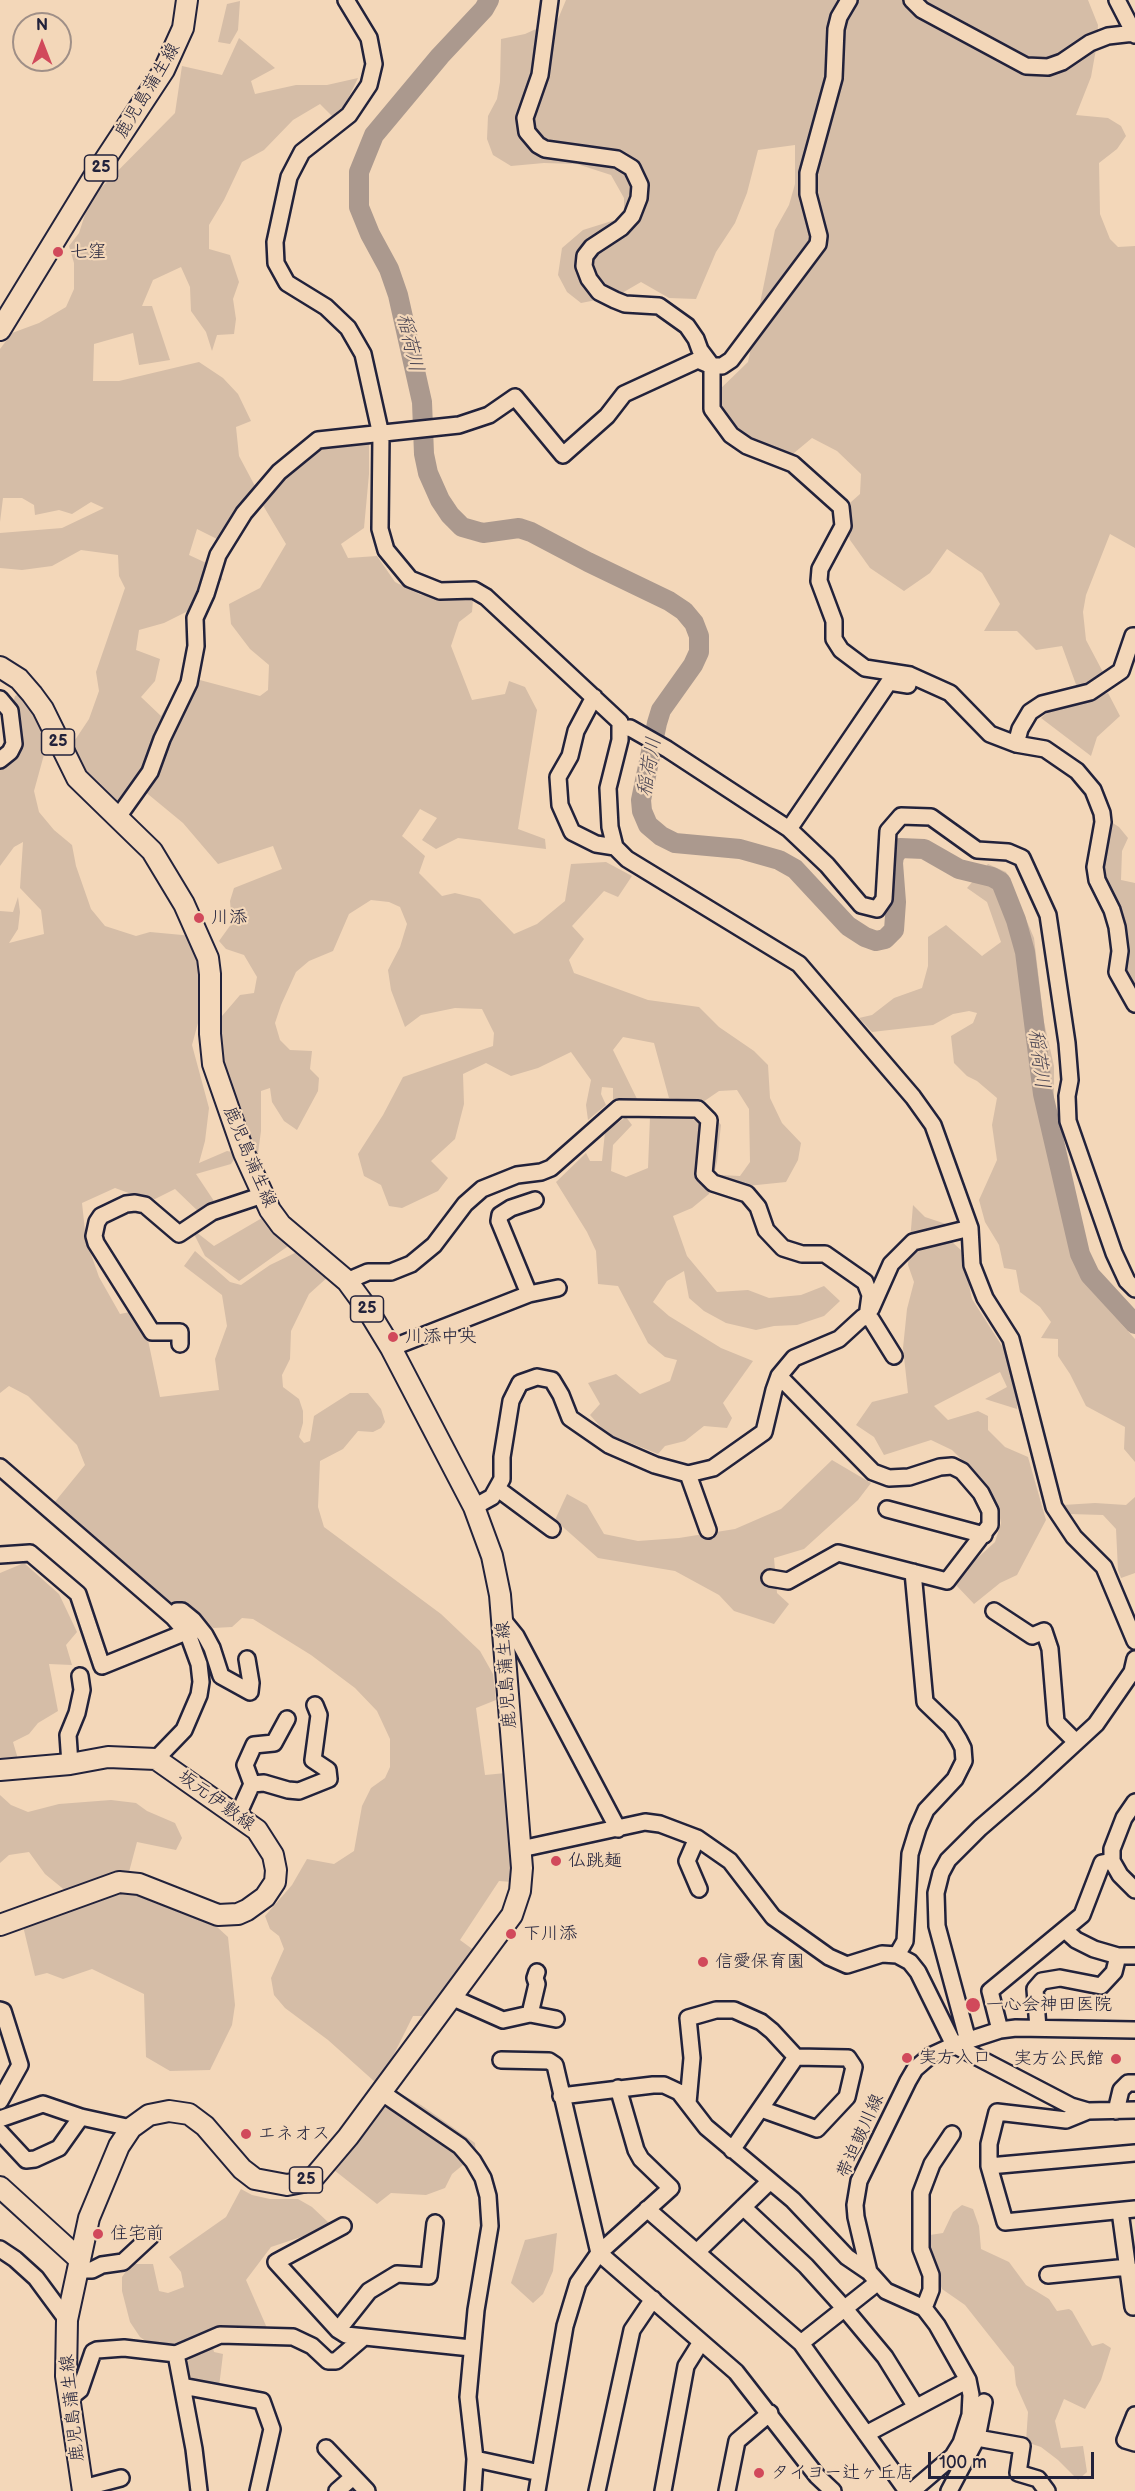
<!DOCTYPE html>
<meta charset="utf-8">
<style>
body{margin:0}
#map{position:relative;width:1135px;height:2491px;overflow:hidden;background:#f3d7b9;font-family:"Balsamiq Sans",sans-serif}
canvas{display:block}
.north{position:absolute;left:12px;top:12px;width:60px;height:60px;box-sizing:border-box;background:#f3d7b9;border:2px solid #9f8f87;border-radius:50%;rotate:0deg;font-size:16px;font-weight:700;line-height:24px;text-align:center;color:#22223b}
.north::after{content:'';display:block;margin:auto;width:21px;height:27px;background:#d1495b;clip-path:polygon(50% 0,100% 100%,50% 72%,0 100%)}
.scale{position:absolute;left:928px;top:2452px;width:166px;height:27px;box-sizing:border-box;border:3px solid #22223b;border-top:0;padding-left:8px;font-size:18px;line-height:21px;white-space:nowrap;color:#22223b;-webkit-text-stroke:4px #f3d7b9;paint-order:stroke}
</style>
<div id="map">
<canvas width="1135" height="2491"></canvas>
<div class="north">N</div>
<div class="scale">100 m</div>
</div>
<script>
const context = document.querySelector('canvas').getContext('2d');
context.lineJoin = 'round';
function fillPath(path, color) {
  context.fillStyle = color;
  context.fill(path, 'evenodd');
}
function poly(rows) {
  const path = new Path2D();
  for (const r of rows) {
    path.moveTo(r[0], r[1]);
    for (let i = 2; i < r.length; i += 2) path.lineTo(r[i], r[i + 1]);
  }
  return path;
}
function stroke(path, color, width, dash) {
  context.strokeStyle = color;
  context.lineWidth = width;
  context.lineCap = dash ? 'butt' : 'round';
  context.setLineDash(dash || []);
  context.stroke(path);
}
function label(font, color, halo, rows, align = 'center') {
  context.font = font + ' "Balsamiq Sans","Klee One",sans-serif';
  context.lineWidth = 4.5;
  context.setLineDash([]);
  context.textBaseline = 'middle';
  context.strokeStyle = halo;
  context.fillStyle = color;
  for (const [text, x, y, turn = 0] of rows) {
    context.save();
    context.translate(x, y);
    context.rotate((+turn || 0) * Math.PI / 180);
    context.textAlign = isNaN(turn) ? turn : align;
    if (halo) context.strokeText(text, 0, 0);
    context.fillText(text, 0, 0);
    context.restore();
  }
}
const green = poly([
 [566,0,1088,0,1098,25,1096,49,1091,77,1076,115,1108,118,1121,126,1126,136,1117,149,1099,163,1100,214,1110,239,1118,247,1135,246,1135,548,1110,534,1086,595,1083,612,1086,640,1105,676,1078,690,1062,646,1036,650,1017,631,984,631,1000,604,982,573,947,549,930,573,904,591,870,568,850,540,842,510,860,494,861,474,837,451,812,438,788,458,732,429,718,408,717,392,748,362,775,230,789,205,795,184,795,145,758,150,747,193,735,223,716,252,696,299,669,298,641,282,617,296,581,303,567,292,558,275,562,248,583,230,615,220,624,213,624,198,611,175,577,164,544,163,511,166,493,155,487,139,488,116,497,99,500,82,501,39,525,34,558,19],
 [240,1,238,30,230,44,218,42,227,4],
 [239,38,275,68,251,81,255,94,296,85,327,85,358,78,345,105,332,116,320,104,293,120,264,150,242,162,224,200,209,225,209,249,230,255,239,282,233,299,236,319,234,334,217,335,212,351,206,332,191,311,190,287,181,267,153,280,142,306,152,306,170,360,139,365,133,333,94,344,93,381,119,381,199,362,223,378,238,394,251,421,236,427,239,456,256,488,227,544,197,529,189,555,217,568,223,580,208,582,196,594,188,611,164,623,139,630,136,650,160,659,155,681,141,697,161,716,173,695,190,703,196,679,260,696,268,690,269,665,250,649,231,624,229,604,260,588,286,544,261,502,292,464,317,445,369,432,369,474,364,528,341,544,348,558,377,556,395,582,421,595,473,600,472,612,459,622,451,646,472,700,505,694,509,681,525,687,537,710,518,829,545,839,546,849,458,838,436,849,422,840,437,818,420,809,402,836,425,856,419,873,442,896,455,893,480,899,514,934,537,924,565,901,571,864,606,862,632,876,618,897,604,891,572,926,584,939,569,960,574,973,648,1000,699,1007,719,1027,754,1051,768,1065,770,1098,782,1123,801,1143,798,1160,786,1182,747,1186,720,1175,740,1176,750,1162,749,1109,737,1090,719,1091,703,1102,669,1098,654,1043,623,1037,613,1050,638,1101,613,1100,613,1088,602,1087,601,1094,606,1105,588,1120,586,1105,591,1080,571,1052,538,1068,511,1076,486,1063,463,1074,464,1104,455,1139,431,1161,448,1178,438,1191,402,1208,389,1206,381,1185,364,1176,358,1154,383,1115,403,1077,493,1046,494,1033,482,1009,455,1008,421,1015,405,1027,391,990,388,970,400,947,407,924,400,907,389,902,371,900,349,914,333,951,309,961,296,972,281,1005,275,1023,280,1040,290,1050,312,1051,310,1069,319,1078,318,1091,297,1130,284,1121,272,1102,270,1088,261,1091,261,1131,256,1168,221,1066,216,1023,240,995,254,993,257,977,244,955,226,949,219,941,232,923,230,901,234,888,282,869,273,846,218,864,183,823,143,790,114,807,72,753,75,740,89,719,99,691,96,672,125,588,119,576,118,555,81,550,52,566,22,570,0,568,0,533,62,528,104,508,91,502,72,514,59,510,35,515,34,505,22,498,3,498,0,522,0,349,12,333,39,323,66,307,74,289,74,263,69,246,79,233,90,199,175,113,182,66,222,75],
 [23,692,53,746,45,751,34,791,39,812,54,830,72,845,76,866,91,909,105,926,136,936,150,932,193,936,201,953,204,1001,192,1045,209,1108,205,1141,199,1163,227,1151,232,1152,235,1158,231,1164,196,1174,218,1207,202,1215,175,1189,147,1203,141,1202,137,1196,115,1188,82,1203,86,1240,99,1277,120,1314,135,1311,148,1340,160,1397,219,1390,215,1359,227,1326,222,1295,184,1266,195,1251,230,1282,241,1285,270,1265,299,1251,330,1275,309,1294,291,1331,290,1359,282,1375,283,1387,299,1399,303,1411,303,1423,299,1437,304,1443,310,1441,314,1416,350,1393,368,1393,381,1409,385,1422,381,1428,373,1432,358,1431,343,1449,320,1461,318,1507,324,1527,441,1614,480,1651,493,1674,496,1700,476,1708,485,1775,506,1773,512,1849,512,1882,499,1881,460,1940,475,1951,426,2016,413,2016,389,2064,375,2082,328,2040,285,2008,274,1995,271,1978,284,1949,279,1936,270,1929,265,1916,292,1885,307,1859,334,1864,354,1851,362,1806,371,1788,385,1778,390,1767,390,1739,377,1711,355,1688,311,1655,253,1619,242,1618,232,1627,213,1628,169,1601,54,1503,85,1465,77,1445,28,1396,9,1386,0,1393,0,911,13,912,18,897,20,912,18,929,9,943,44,934,41,910,20,888,23,842,14,847,0,866,0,767,20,745,21,730,13,703,15,696],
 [1108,693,1120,716,1097,737,1091,756,1041,718,1052,709],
 [1108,820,1119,827,1128,838,1122,851,1121,880,1135,883,1135,990,1127,979,1098,867],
 [988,864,1006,872,1034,938,1044,1022,1054,1066,1054,1105,1064,1218,1088,1287,1135,1339,1135,1462,1124,1449,1125,1427,1086,1406,1070,1374,1058,1356,1058,1339,1041,1338,1051,1322,1040,1307,1020,1292,1016,1270,1004,1268,999,1245,985,1222,979,1200,997,1160,992,1125,997,1098,977,1081,967,1076,954,1063,951,1036,973,1023,977,1013,969,1011,953,1014,933,1025,872,1032,859,1018,872,1015,894,998,922,988,928,966,928,937,946,925,982,956,1001,942,987,902,967,888],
 [713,1114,721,1125,717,1162,709,1194,692,1208,673,1216,687,1256,717,1292,748,1290,769,1298,801,1295,824,1286,840,1301,824,1316,797,1325,774,1326,756,1330,726,1323,704,1311,689,1298,684,1271,667,1281,653,1302,669,1316,721,1348,753,1361,723,1403,732,1418,727,1428,704,1426,685,1441,665,1446,658,1454,606,1433,590,1415,600,1404,588,1383,616,1374,640,1394,670,1381,677,1360,665,1357,648,1343,618,1286,598,1284,596,1251,587,1232,556,1182,586,1153,590,1161,602,1161,605,1132,626,1117,632,1125,613,1145,611,1171,626,1177,648,1168,650,1117],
 [913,1205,925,1217,946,1224,952,1242,962,1251,972,1299,1009,1357,1018,1390,1017,1409,985,1399,1007,1387,1000,1372,934,1406,948,1420,978,1411,988,1416,988,1430,1005,1447,1028,1457,1046,1520,1017,1575,1000,1583,974,1604,956,1585,973,1562,995,1542,1001,1523,997,1503,978,1476,952,1450,931,1440,884,1455,874,1437,856,1425,872,1402,908,1393,903,1348,907,1309,914,1282,908,1265],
 [262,1218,291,1244,239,1281,205,1256,191,1228,214,1246],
 [832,1460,871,1483,858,1500,804,1549,774,1558,777,1593,789,1604,774,1624,734,1611,719,1595,675,1571,598,1558,555,1520,567,1494,587,1505,604,1534,638,1541,679,1538,735,1529,781,1509],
 [1135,1497,1135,1573,1121,1578,1118,1570,1116,1529,1103,1515,1069,1514,1063,1505,1095,1503,1126,1505],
 [24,1563,59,1594,77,1632,66,1645,72,1665,49,1664,58,1711,38,1723,29,1734,13,1742,18,1759,0,1761,0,1573],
 [0,1795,11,1805,28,1812,59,1804,111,1800,136,1803,147,1811,175,1823,182,1838,176,1850,137,1842,129,1872,115,1871,67,1892,45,1874,29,1852,9,1855,0,1863],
 [132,1886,177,1900,216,1926,228,1937,235,2005,232,2025,210,2070,170,2071,146,2057,144,1994,92,1969,63,1979,47,1973,35,1976,23,1926],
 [394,2090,421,2105,475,2143,476,2154,452,2174,445,2188,426,2195,391,2193,377,2204,334,2170,353,2149,386,2105],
 [241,2189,252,2195,270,2199,298,2199,312,2207,329,2223,310,2234,271,2247,246,2280,267,2328,264,2331,180,2349,151,2345,140,2337,130,2322,122,2291,122,2277,131,2264,153,2264,159,2291,168,2293,184,2287,181,2272,169,2257,226,2217],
 [962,2205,973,2209,979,2226,981,2249,1009,2262,1026,2285,1049,2299,1057,2311,1069,2309,1072,2311,1092,2346,1103,2343,1111,2348,1101,2380,1085,2409,1064,2399,1055,2421,1061,2448,1083,2446,1087,2472,1078,2480,1058,2460,1041,2447,1026,2442,1028,2412,1016,2385,1014,2367,965,2305,942,2289,926,2243,930,2235,943,2233,953,2212],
 [557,2233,553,2271,543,2294,533,2303,511,2283,525,2240],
 [213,2348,214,2352,223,2354,219,2387,188,2380,186,2365,190,2358]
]);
const river = poly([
 [489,0,484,9,440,56,374,135,359,172,359,207,370,234,389,269,398,295,422,402,424,454,428,473,440,500,450,515,462,527,483,533,519,528,531,532,588,562,669,601,684,611,694,623,699,636,699,652,693,665,661,710,657,723,641,800,642,811,648,825,661,836,675,843,740,849,779,860,795,869,848,926,865,937,876,941,885,939,894,930,896,902,893,863,894,856,900,848,924,849,959,869,992,877,1001,882,1016,920,1025,952,1043,1094,1080,1254,1090,1275,1135,1324]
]);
const minor = poly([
 [346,0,369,38,374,64,369,85,349,115,302,152,289,177,275,242,276,263,287,283,326,307,348,328,363,354,381,435,380,529,386,550,410,579,440,591,474,590,486,597,620,722,620,740,608,788,610,827,615,847,627,859,799,964,913,1097,933,1125,970,1228,972,1265,985,1298,1011,1339,1054,1507,1074,1537,1104,1567,1135,1641],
 [550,0,540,75,525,118,527,132,538,145,545,149,617,159,632,168,640,185,639,198,632,216,621,228,592,247,585,256,584,266,589,279,599,292,615,300,625,304,659,306,687,326,696,339,700,350,712,366,712,409,731,435,747,446,793,464,841,507,843,526,820,569,819,581,834,621,834,639,841,650,865,668,910,675,950,693,990,734,1016,744,1045,749,1077,771,1093,790,1102,813,1103,822,1095,867,1097,880,1112,910,1117,927,1120,951,1117,972,1135,1004],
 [912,0,922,10,1026,66,1048,67,1062,62,1090,43,1108,36,1135,33],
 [1117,0,1135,35],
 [594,697,576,731,570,756,558,777,560,805,572,832,596,844,615,847],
 [0,699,10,711,14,744,10,752,0,760],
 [620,729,630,728,667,749,789,829,889,682,908,685],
 [1016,744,1020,729,1030,712,1042,704,1090,692,1121,671,1133,636,1135,636],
 [118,817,150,772,162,739,189,683,196,646,195,618,206,594,218,555,244,513,279,472,318,440,459,425,489,415,515,397,563,455,607,416,624,394,698,360,712,366,722,366,731,360,818,244,819,236,808,194,808,173,834,78,836,29,839,17,849,0],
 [789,829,827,865,861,905,877,909,884,899,888,831,901,816,931,817,977,850,1008,852,1022,858,1048,915,1067,1043,1070,1080,1067,1096,1068,1121,1114,1253,1127,1281,1135,1289],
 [347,1281,368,1272,391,1272,411,1264,434,1245,465,1204,482,1189,517,1175,541,1172,551,1168,619,1108,698,1109,709,1120,704,1174,713,1183,747,1194,758,1207,766,1230,783,1248,802,1254,825,1254,865,1282,870,1295,867,1317],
 [529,1294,499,1221,500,1215,511,1208,535,1200],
 [871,1309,891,1264,913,1242,970,1228],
 [180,1344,180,1332,152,1332,96,1243,94,1236,97,1222,101,1216,126,1204,135,1203,145,1205,179,1234,212,1212,263,1195],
 [391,1348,529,1294,558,1288],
 [0,1467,173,1617,188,1634,199,1664,201,1682,199,1695,184,1730,156,1759],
 [688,1474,708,1530],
 [498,1489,552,1529],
 [474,1507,492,1497,502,1479,502,1457,511,1401,520,1383,537,1377,552,1380,561,1395,570,1418,609,1445,655,1465,688,1474,713,1468,764,1432,774,1390,779,1376,794,1358,839,1339,863,1317,871,1319,894,1356],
 [887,1509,984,1535],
 [0,1555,30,1553,78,1594,102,1666,186,1632],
 [770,1578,788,1581,838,1553,947,1581,990,1525,990,1511,981,1493,962,1471,952,1466,940,1467,909,1477,889,1478,873,1472,779,1376],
 [994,1611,1032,1636,1044,1631,1050,1649,1056,1722,1075,1741],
 [173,1617,177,1611,182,1611,193,1620,205,1635,212,1648,221,1676,250,1692,251,1683,247,1659],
 [503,1620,516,1636,618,1829],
 [70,1764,68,1735,77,1713,82,1690,80,1676],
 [252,1784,245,1765,254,1745,274,1743,287,1719],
 [1135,1802,1124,1818,1112,1849,1112,1861,1120,1875,1135,1890],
 [238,1815,252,1784,264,1783,288,1790,299,1791,329,1779,328,1770,313,1760,319,1715,315,1705],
 [697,1838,687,1861,699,1889],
 [521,1849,645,1822,660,1824,697,1838,730,1861,773,1917,829,1957,847,1965,882,1954,897,1955,910,1962,918,1972,954,2045,1071,2106,1088,2111,1135,2110],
 [1065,1930,1076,1940,1094,1949,1118,1956,1135,1956],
 [897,1955,905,1941,910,1854,918,1828,926,1810,955,1779,964,1761,963,1748,959,1740,951,1727,925,1702,913,1572],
 [451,1997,503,2020,530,2014,556,2019],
 [0,2010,3,2011,20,2065,0,2101],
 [530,2014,537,1984,535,1978,537,1972],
 [1038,2028,1035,1989,1042,1981,1060,1978,1101,1986,1114,1972,1118,1956],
 [1000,2030,990,1991,1082,1915,1102,1863,1112,1861],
 [968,2041,937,1926,936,1893,941,1873,948,1860,980,1828,1032,1783,1096,1724,1132,1672,1135,1659],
 [501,2060,549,2061,555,2065,599,2253,736,2372,817,2476,833,2491],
 [381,2092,460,2146,473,2161,483,2178,488,2196,490,2226,476,2310,468,2397,475,2459,473,2491],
 [561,2096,653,2085,664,2085,679,2092,706,2127,793,2200,847,2257,869,2272],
 [688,2103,692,2058,688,2018,716,2010,734,2010,761,2022,772,2031,796,2057,732,2150],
 [761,2109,817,2129,847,2097,854,2067,848,2058,796,2057],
 [1088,2111,1066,2120,997,2112,989,2144,989,2166,1005,2222,1135,2209],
 [1116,2111,1121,2090,1128,2083,1135,2083],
 [0,2119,43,2104,81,2117,131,2128],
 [0,2132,26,2160,35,2159,59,2148,81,2117],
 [989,2166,1135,2153],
 [743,2207,806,2266,845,2309,885,2357,916,2407],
 [647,2209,801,2343,907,2491],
 [1120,2211,1133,2307],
 [343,2226,276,2262,338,2330,346,2335,471,2348],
 [0,2249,15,2259,36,2278,67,2320],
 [698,2251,769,2182],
 [76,2270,92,2270,102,2265,123,2262,151,2236],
 [1048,2275,1128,2267],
 [924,2308,931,2290,931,2275,921,2249,921,2193,932,2164,952,2134],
 [338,2330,369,2291,397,2274,429,2276,435,2223],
 [801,2343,878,2282],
 [176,2354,194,2449,199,2491],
 [182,2386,262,2401,272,2429,258,2491],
 [70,2398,80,2390,93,2352,97,2350,124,2348,176,2354,220,2335,293,2337,312,2346,328,2361,336,2361,364,2337],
 [1135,2415,1125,2440,1135,2443],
 [866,2434,968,2380],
 [977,2438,1022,2446,1018,2473,1038,2479,1047,2491],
 [326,2448,367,2491],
 [475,2459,540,2473],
 [83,2488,121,2478],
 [337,2491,353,2477],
 [537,2491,565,2326,578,2283,599,2253,671,2188,641,2159,636,2150,618,2088],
 [597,2491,632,2330,653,2299],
 [663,2491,686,2366,701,2342],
 [727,2491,737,2441,770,2413],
 [912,2491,953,2456,961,2443,970,2415,971,2395,968,2380,937,2325,924,2308,886,2291,869,2272,856,2217,855,2205,859,2181,908,2081,915,2069,930,2056,954,2045,1000,2030,1016,2028,1135,2030],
 [949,2491,977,2438,984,2402]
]);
const major = poly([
 [0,330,93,178,164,70,183,28,187,0],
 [0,667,19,679,32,694,43,709,77,778,152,851,184,904,208,958,210,974,210,1034,213,1064,244,1153,270,1210,281,1225,347,1281,366,1307,391,1348,474,1507,492,1556,500,1595,522,1868,520,1891,512,1915,348,2137,315,2176,303,2182,287,2185,255,2179,242,2169,205,2126,189,2114,169,2111,149,2115,131,2128,119,2146,89,2218,67,2320,66,2376,83,2491],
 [0,1770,70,1764,108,1757,156,1759,257,1830,273,1855,276,1870,275,1882,265,1897,247,1910,238,1914,218,1915,139,1884,119,1882,0,1925],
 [0,2187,78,2258]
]);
const markers = [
 [58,252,6,"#d1495b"],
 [199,918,6,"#d1495b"],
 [393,1337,6,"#d1495b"],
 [556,1861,6,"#d1495b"],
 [511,1934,6,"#d1495b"],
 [703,1962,6,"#d1495b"],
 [973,2005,8,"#d1495b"],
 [907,2058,6,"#d1495b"],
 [1116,2059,6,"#d1495b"],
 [246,2134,6,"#d1495b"],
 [98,2234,6,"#d1495b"],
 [759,2473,6,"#d1495b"]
];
const shields = [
 [101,168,33],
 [58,742,33],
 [367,1309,33],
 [306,2180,33]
];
const shieldNames = [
 ["25",101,168],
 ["25",58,742],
 ["25",367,1309],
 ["25",306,2180]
];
const streetNames = [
 ["鹿児島蒲生線",148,91,-59],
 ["鹿児島蒲生線",249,1157,67],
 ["鹿児島蒲生線",507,1675,-94],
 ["坂元伊敷線",216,1801,36],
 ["帯迫皷川線",861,2136,-66],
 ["鹿児島蒲生線",73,2408,-96]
];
const poiNames = [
 ["七窪",70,252],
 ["川添",211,918],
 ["川添中央",405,1337],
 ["仏跳麺",568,1861],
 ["下川添",523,1934],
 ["信愛保育園",715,1962],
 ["一心会神田医院",986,2005],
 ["実方入口",919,2058],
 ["実方公民館",1104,2059,"right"],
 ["エネオス",258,2134],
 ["住宅前",110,2234],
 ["タイヨー辻ヶ丘店",771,2473]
];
const waterNames = [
 ["稲荷川",409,343,77],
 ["稲荷川",650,767,-80],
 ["稲荷川",1038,1059,83]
];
fillPath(green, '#d5bda7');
stroke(river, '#ab998e', 20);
stroke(minor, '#22223b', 20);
stroke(major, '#22223b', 24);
stroke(minor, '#f3d7b9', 15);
stroke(major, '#f3d7b9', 20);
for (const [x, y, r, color] of markers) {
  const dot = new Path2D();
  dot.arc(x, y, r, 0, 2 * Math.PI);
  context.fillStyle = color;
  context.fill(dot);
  stroke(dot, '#f3d7b9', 2);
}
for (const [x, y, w] of shields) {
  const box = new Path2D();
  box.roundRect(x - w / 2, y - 13, w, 26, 4.5);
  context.fillStyle = '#f3d7b9';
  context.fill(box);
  stroke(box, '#22223b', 1.5);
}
label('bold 16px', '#22223b', null, shieldNames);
label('18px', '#22223b', '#f3d7b9', streetNames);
label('18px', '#22223b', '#f3d7b9', poiNames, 'left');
label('italic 20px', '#4b4654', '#f3d7b9', waterNames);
</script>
